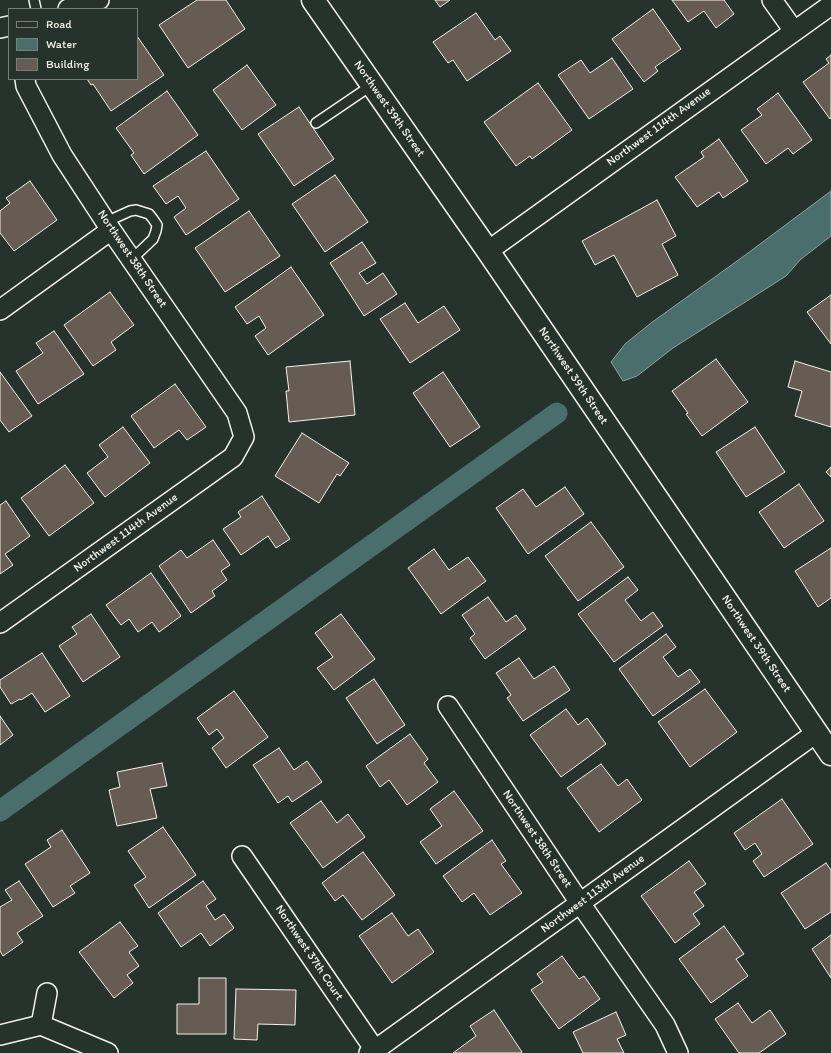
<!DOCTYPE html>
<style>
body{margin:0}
#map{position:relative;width:831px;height:1053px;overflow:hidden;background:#26332d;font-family:Itim,sans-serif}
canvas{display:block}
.legend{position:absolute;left:8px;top:8px;width:130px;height:72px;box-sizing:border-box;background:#26332d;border:1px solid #787f78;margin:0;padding:5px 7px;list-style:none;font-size:12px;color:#f4f1e8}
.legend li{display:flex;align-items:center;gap:8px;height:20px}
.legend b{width:20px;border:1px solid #787f78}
</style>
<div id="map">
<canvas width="831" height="1053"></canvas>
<ul class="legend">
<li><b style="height:5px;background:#26332d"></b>Road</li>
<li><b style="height:11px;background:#496e6c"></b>Water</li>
<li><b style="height:11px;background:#675c54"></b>Building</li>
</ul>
</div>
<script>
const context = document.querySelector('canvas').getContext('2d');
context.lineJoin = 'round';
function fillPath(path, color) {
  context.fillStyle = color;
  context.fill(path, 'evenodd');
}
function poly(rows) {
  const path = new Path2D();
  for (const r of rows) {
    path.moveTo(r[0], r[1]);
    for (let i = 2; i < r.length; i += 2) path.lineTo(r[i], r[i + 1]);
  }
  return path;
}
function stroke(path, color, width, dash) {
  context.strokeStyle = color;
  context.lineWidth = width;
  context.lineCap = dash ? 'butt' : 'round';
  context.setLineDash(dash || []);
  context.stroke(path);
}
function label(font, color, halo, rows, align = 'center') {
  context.font = font + ' Itim,sans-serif';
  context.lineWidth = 3.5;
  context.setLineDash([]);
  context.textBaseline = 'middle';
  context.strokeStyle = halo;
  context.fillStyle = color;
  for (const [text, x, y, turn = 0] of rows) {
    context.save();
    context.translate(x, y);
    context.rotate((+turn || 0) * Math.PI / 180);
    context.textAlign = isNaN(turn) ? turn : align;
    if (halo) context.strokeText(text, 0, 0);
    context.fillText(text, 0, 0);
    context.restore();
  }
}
const water = poly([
 [831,191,831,236,801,259,786,276,673,348,637,376,623,381,611,362,625,344,651,323,744,256,831,191]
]);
const canal = poly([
 [0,811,557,413]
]);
const building = poly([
 [197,0,226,0,245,29,188,68,159,25,197,0],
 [435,0,450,0,440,7,435,0],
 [672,0,724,0,734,14,716,28,704,11,688,22,672,0],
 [653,9,681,49,655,67,658,71,644,82,612,39,653,9],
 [476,13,495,40,500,36,511,51,467,81,453,60,448,63,433,42,476,13],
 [137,36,164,75,111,111,93,84,91,85,87,79,137,79,137,36],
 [831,55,831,118,830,119,803,82,829,63,826,59,831,55],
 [612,58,633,89,589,119,558,75,581,60,590,73,612,58],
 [247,65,276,105,242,130,213,90,247,65],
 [538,83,572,130,532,159,530,156,516,166,484,122,538,83],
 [167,91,198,135,144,174,131,155,134,153,116,128,167,91],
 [778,93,812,140,793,154,788,148,766,164,741,130,762,115,757,109,778,93],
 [299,107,334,159,294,186,258,134,299,107],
 [719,139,748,181,723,198,719,192,697,207,675,177,704,157,701,152,719,139],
 [206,151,239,199,186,235,174,217,186,208,178,196,166,204,153,186,206,151],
 [335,175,368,222,325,252,292,204,335,175],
 [30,181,57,220,14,251,0,233,0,211,10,203,6,198,30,181],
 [657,200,676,236,662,244,678,275,637,297,614,255,595,265,582,241,657,200],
 [249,211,280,256,225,292,195,248,249,211],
 [362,242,376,263,359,273,367,284,383,273,397,294,364,316,330,263,362,242],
 [291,267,324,315,268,355,255,336,266,328,259,316,247,324,235,307,291,267],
 [110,292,134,325,111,342,116,350,93,366,64,325,110,292],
 [831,295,831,344,807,312,831,295],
 [405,303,418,323,444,306,460,330,410,363,380,319,405,303],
 [54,331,84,374,38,404,16,371,43,353,36,343,54,331],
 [716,359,748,402,702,436,686,414,688,413,672,391,716,359],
 [350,361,355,415,289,422,286,391,289,391,286,367,350,361],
 [795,361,831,372,831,427,795,416,802,391,788,387,795,361],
 [0,372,32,416,9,432,0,420,0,372],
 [443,372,480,427,450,447,413,393,443,372],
 [175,384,206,427,187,440,179,430,154,448,131,416,175,384],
 [123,427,150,463,105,497,87,473,108,457,99,445,123,427],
 [755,427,785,472,746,497,716,452,755,427],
 [302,433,349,463,340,476,337,474,319,503,275,476,302,433],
 [65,465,94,503,49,536,21,498,65,465],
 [831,467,831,477,826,472,831,467],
 [799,484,824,521,784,548,759,512,799,484],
 [565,487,584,514,528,554,496,508,523,489,536,507,565,487],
 [262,496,290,539,276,548,268,536,241,555,223,529,241,517,238,512,262,496],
 [6,501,30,536,5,554,13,565,0,574,0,505,6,501],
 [591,522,624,567,578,601,545,556,591,522],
 [213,540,230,565,221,571,227,580,212,591,215,596,191,613,159,566,181,550,187,558,213,540],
 [831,548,831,598,818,607,795,571,831,548],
 [434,549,449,570,468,557,486,581,441,614,408,568,434,549],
 [151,573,181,616,159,632,152,622,138,632,129,619,121,625,106,605,151,573],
 [628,577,638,590,625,600,641,621,653,612,663,626,614,662,578,614,628,577],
 [488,597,506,622,516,615,526,629,485,659,470,638,475,634,462,615,488,597],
 [91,614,120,657,83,682,59,646,77,634,72,627,91,614],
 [341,614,375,659,334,690,317,668,333,657,315,633,341,614],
 [666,634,676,647,663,657,678,677,690,669,700,682,653,716,619,669,666,634],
 [42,653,70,696,45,712,32,693,21,700,20,699,11,704,0,687,0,680,42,653],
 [519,658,534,679,554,666,570,690,523,721,507,698,511,695,496,673,519,658],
 [374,679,405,725,377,744,346,698,374,679],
 [705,689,737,732,690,767,658,722,705,689],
 [234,691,268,737,226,768,212,748,224,738,217,729,209,735,197,718,234,691],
 [566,709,578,725,587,718,606,744,561,777,530,735,566,709],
 [0,716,13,735,0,745,0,716],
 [410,734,428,759,424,763,438,782,407,805,389,780,380,787,366,766,410,734],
 [279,748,294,770,307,761,322,782,292,802,288,796,278,803,253,765,279,748],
 [162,763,167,786,150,789,157,818,117,826,109,790,120,787,117,772,162,763],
 [601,764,618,786,627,779,642,800,599,832,567,788,601,764],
 [454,791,483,831,436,864,420,842,442,826,430,809,454,791],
 [782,799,813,844,764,877,753,861,762,854,755,843,745,850,734,833,782,799],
 [321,801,337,823,348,814,365,837,323,868,290,823,321,801],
 [163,827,196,875,149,908,134,885,146,877,128,851,163,827],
 [62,830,90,873,70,886,75,893,53,907,25,864,51,847,47,840,62,830],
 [492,840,506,861,501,864,522,893,490,915,474,893,462,902,443,876,492,840],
 [363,852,395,895,362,920,343,895,335,901,322,883,363,852],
 [689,861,706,884,694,892,704,906,693,914,700,924,675,943,641,896,689,861],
 [826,863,831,870,831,912,805,929,781,893,826,863],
 [19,881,43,916,17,933,23,942,3,956,0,951,0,907,12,900,5,890,19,881],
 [203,881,216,899,206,906,215,920,224,914,234,928,210,946,201,933,181,947,158,913,203,881],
 [392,913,408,936,418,929,434,952,392,983,359,936,392,913],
 [120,922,138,946,129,952,139,966,127,975,133,983,114,998,79,952,120,922],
 [724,926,744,954,736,959,748,976,711,1003,679,959,724,926],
 [831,935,831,978,812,949,831,935],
 [562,956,579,979,584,976,600,999,559,1029,531,990,543,982,537,974,562,956],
 [199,978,226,978,226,1034,177,1034,177,1004,199,1004,199,978],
 [236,989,296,990,295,1025,258,1024,257,1040,234,1039,236,989],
 [738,1003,752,1023,770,1010,786,1034,759,1053,739,1053,715,1019,738,1003],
 [494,1010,522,1052,521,1053,453,1053,476,1036,470,1026,494,1010],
 [616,1012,626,1035,617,1039,624,1053,583,1053,573,1032,616,1012]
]);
const service = poly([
 [34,0,36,9],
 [316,123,372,85],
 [106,222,130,211,136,210,149,214,153,219,157,225,156,231,153,239,132,259]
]);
const minor = poly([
 [772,0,794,31],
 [68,9,99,0],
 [0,28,9,26],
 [488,251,831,5],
 [0,310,111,230],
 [0,623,233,457,244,437,237,413,111,230,62,155,26,86,25,79],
 [448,706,580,903,665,1025,678,1053],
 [242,856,375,1050],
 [41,1025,47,993],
 [0,1035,41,1025,108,1053],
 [369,1053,375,1050,580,903,816,733]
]);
const tertiary = poly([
 [313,0,488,251,831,754]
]);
const streetNames = [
 ["Northwest 39th Street",389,109,55],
 ["Northwest 114th Avenue",659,127,-36],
 ["Northwest 38th Street",132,259,56],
 ["Northwest 39th Street",573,376,56],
 ["Northwest 114th Avenue",126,533,-36],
 ["Northwest 39th Street",756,644,56],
 ["Northwest 38th Street",537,839,56],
 ["Northwest 113th Avenue",593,894,-36],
 ["Northwest 37th Court",309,953,56]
];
fillPath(water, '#496e6c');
stroke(water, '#8da29e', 1);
stroke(canal, '#496e6c', 21);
fillPath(building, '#675c54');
stroke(building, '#f4f1e8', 1);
stroke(service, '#f4f1e8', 12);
stroke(minor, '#f4f1e8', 22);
stroke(tertiary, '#f4f1e8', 25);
stroke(service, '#26332d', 9);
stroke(minor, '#26332d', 19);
stroke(tertiary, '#26332d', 22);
label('12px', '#f4f1e8', '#26332d', streetNames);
</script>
